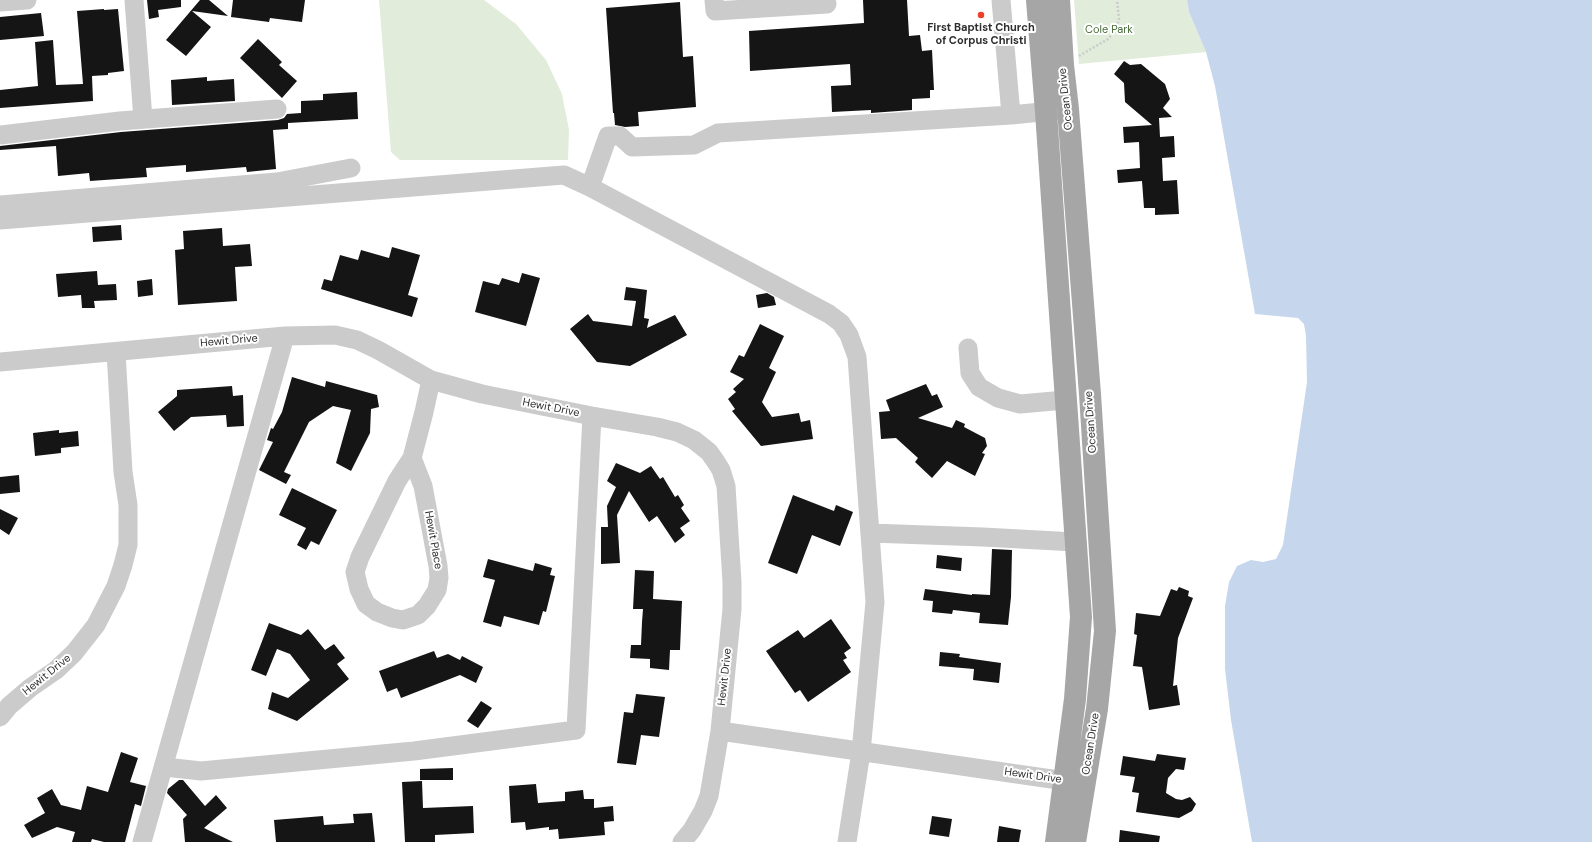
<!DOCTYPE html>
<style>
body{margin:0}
canvas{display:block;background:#fff}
</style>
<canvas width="1592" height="842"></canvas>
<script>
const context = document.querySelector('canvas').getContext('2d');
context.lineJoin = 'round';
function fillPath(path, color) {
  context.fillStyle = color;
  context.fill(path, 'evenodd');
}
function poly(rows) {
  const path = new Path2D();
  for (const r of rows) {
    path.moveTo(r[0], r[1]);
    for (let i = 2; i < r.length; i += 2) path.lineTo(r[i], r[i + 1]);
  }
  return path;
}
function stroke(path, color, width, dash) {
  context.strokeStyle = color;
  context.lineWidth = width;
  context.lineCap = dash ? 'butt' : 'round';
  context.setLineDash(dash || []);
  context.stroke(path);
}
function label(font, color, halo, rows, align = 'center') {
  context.font = font + ' "DM Sans",sans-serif';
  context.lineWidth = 4;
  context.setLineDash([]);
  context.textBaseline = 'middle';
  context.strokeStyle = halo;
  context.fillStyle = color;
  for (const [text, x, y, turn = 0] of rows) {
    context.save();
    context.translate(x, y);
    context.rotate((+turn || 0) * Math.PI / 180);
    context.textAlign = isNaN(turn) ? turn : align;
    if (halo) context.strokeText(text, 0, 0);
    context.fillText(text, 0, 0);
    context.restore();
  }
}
const green = poly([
 [379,0,484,0,516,24,546,60,562,94,569,130,568,160,400,160,391,152],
 [1074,0,1187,0,1189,12,1206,52,1079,64]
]);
const water = poly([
 [1187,0,1592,0,1592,842,1252,842,1231,720,1225,669,1225,606,1229,582,1237,566,1251,560,1263,562,1276,559,1283,545,1307,382,1306,336,1304,324,1298,318,1255,314,1215,86,1206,52,1189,12]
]);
const building = poly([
 [147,0,181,0,181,7,158,10,159,17,149,19],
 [200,0,209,0,228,16,192,11,211,27,186,56,166,40],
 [233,0,305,0,302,22,270,18,269,22,231,17],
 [863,0,907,0,909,36,920,35,922,51,932,50,934,90,930,90,930,98,912,99,912,110,871,113,871,110,832,112,831,86,851,85,850,64,750,71,749,31,864,23],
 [680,2,683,57,693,56,696,107,638,112,639,126,625,127,615,125,614,113,613,113,606,8],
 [104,9,104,10,118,9,124,71,108,73,108,75,92,76,93,101,0,108,0,90,38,86,35,42,53,40,56,85,83,84,77,11],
 [41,13,44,36,0,40,0,17],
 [258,39,282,62,279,65,297,81,282,98,240,58],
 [1124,61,1130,65,1141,64,1165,84,1170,99,1163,108,1172,117,1159,118,1160,137,1174,136,1175,157,1162,158,1163,181,1177,180,1179,214,1155,215,1155,208,1144,208,1142,181,1118,183,1117,170,1140,168,1139,142,1124,143,1123,127,1152,125,1125,102,1124,83,1114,74],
 [207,77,207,81,234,79,235,101,172,105,171,80],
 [357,92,358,119,288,123,288,129,273,130,276,169,247,172,246,167,186,172,186,165,146,168,147,177,90,181,89,173,58,176,56,146,0,150,0,146,121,132,278,120,284,118,287,114,301,113,301,101,323,100,323,94],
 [121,225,122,240,93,242,92,227],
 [222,228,223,246,250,244,252,266,235,267,237,301,178,305,175,250,184,249,183,231],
 [392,247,420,255,408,295,418,298,412,317,321,289,324,279,332,281,340,255,358,260,361,250,389,258],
 [97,271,98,285,116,284,117,300,94,301,95,308,82,308,81,295,58,297,56,274],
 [522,273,540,278,526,326,475,312,483,281,499,285,502,278,519,283],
 [152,279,153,295,138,297,137,281],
 [626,287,647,290,644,318,649,319,647,328,675,315,687,335,630,366,597,362,570,329,588,314,593,321,632,326,636,301,624,300],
 [767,293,774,297,776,305,758,308,756,295],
 [760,324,784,336,769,368,776,372,762,402,772,417,799,413,801,422,810,420,813,439,761,446,732,411,735,409,728,399,736,392,733,389,744,379,730,372,739,355,744,357],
 [292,377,325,387,326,381,377,395,379,407,371,409,370,433,351,471,336,463,351,410,333,406,309,422,284,472,291,475,286,484,259,470,273,442,267,440,271,428,273,429,282,412],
 [926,384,932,396,937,394,943,407,918,418,952,428,956,420,965,424,964,427,985,438,987,446,982,453,985,454,975,476,947,461,932,478,915,462,918,458,896,438,881,439,879,412,890,411,886,400],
 [232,386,233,396,243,395,244,426,227,427,226,415,191,417,174,431,158,412,177,396,177,390],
 [59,430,59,433,78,431,79,446,61,448,61,453,35,456,33,433],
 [616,463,640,473,651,466,660,479,663,477,675,497,678,495,684,505,681,508,690,521,680,528,685,535,675,543,657,516,649,522,629,491,617,515,620,563,601,564,601,527,608,527,607,506,616,487,607,481],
 [19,475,20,492,0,494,0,477],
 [292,488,337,510,319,545,311,541,306,550,297,545,306,528,279,515],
 [793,495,834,511,836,505,853,512,840,546,812,535,797,574,768,563],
 [0,509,18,518,9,535,0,529],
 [992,549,1012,550,1011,597,1008,625,979,623,980,613,953,610,952,614,932,612,933,601,923,600,925,589,972,595,972,594,990,595],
 [937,555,962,558,961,571,936,568],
 [488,559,533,571,535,563,552,568,550,575,555,576,546,612,543,611,539,625,504,616,501,627,483,622,495,580,483,577],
 [635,570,654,571,653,599,682,601,680,650,670,650,669,670,650,668,650,659,630,658,631,645,641,645,642,622,643,609,633,609],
 [1179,587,1189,591,1188,596,1193,598,1178,638,1173,686,1177,685,1180,705,1149,710,1142,667,1133,666,1137,635,1134,634,1136,613,1160,616,1171,589,1177,591],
 [831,619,851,648,844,653,847,658,843,660,851,672,808,702,800,690,795,693,766,651,798,630,804,638],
 [269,623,301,635,308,629,325,650,334,644,345,658,337,664,349,679,297,721,268,709,272,692,288,698,310,680,290,654,277,649,266,676,251,670],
 [434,651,437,658,448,654,460,660,462,656,483,667,476,683,460,675,401,698,397,688,387,692,379,671],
 [940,652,960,654,959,657,1001,663,999,683,973,680,974,669,939,666],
 [636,694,665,697,659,737,641,735,636,765,617,763,624,712,633,713],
 [481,701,492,708,478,728,467,721],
 [121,752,138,758,130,782,146,786,141,806,135,804,125,842,104,842,92,839,91,842,72,842,75,832,57,827,32,838,24,825,45,813,37,798,52,789,61,805,81,810,87,786,108,792],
 [1157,754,1186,758,1184,770,1176,769,1168,778,1166,793,1176,799,1182,800,1190,797,1196,804,1192,811,1179,818,1136,812,1139,793,1132,792,1135,777,1120,775,1123,756,1155,761],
 [453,768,453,780,420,780,420,769],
 [179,780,183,780,205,806,216,795,227,808,204,828,233,842,185,842,183,819,187,815,167,793,168,789],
 [422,781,423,808,473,806,474,833,435,835,435,842,405,842,402,782],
 [536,784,538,803,565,801,565,792,583,790,584,799,594,799,594,808,613,806,614,821,604,822,605,835,559,839,558,829,549,830,549,827,526,830,525,822,511,823,509,786],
 [372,813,375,842,276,842,274,820,323,816,324,825,354,823,353,814],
 [932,816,952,819,949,837,929,834],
 [999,826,1021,830,1019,842,997,842],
 [1120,830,1160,836,1159,842,1119,842]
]);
const path = poly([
 [1079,56,1108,39,1115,31,1119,19,1117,0]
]);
const minor = poly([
 [134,0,143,119],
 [714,0,715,11,827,4,826,0],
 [1001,0,1011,115],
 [0,2,27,0],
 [0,135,120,121,277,109],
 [590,187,608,136,620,136,632,147,694,145,718,133,1011,115,1061,110],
 [0,205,277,182,351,168],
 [0,220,564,175,590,187,829,314,841,323,849,335,857,357,875,602,861,752,847,842],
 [968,348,970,373,979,387,998,398,1020,404,1065,400],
 [0,362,285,336,335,335,357,340,378,350,431,380,482,394,592,416,657,427,677,432,694,440,709,452,716,462,721,470,726,486,732,582,732,609,720,731,709,796,703,811,692,830,682,842],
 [412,458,423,486,438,566,439,578,437,590,427,606,418,615,403,620,392,618,377,612,366,604,359,589,355,572,360,557,397,481,412,458,424,412,431,380],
 [870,533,983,537,1075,542],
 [0,717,9,706,30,688,56,670,74,653,96,625,116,586,123,565,128,545,128,505,123,472,116,352],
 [720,731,1079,783],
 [165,767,201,771,414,751,576,730,592,416],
 [142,842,285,336]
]);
const major = poly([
 [1037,0,1046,112,1081,617,1075,699,1056,842],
 [1059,0,1063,65,1068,109,1090,394,1105,631,1097,709,1075,842]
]);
const markers = [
 [981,15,4,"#ed4029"]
];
const poiNames = [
 ["First Baptist Church",981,28],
 ["of Corpus Christi",981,41]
];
const parkNames = [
 ["Cole Park",1109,30]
];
const streetNames = [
 ["Ocean Drive",1066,99,-96],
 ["Hewit Drive",229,341,-5],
 ["Hewit Drive",551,408,11],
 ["Ocean Drive",1091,422,-94],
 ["Hewit Place",433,540,80],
 ["Hewit Drive",47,675,-39],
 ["Hewit Drive",725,677,-84],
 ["Ocean Drive",1091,744,-81],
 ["Hewit Drive",1033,776,8]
];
fillPath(green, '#e1ecdb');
fillPath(water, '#c6d7ed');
fillPath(building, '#151515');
stroke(path, '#cbcbcb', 2.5, [2, 2]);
stroke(minor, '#cbcbcb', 19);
stroke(major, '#a6a6a6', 22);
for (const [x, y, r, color] of markers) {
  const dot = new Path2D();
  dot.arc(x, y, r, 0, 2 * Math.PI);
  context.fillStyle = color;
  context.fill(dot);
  stroke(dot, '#fff', 1.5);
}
label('bold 11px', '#2e2e2e', '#fff', poiNames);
label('11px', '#486c3a', '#fff', parkNames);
label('11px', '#2e2e2e', '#fff', streetNames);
</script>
